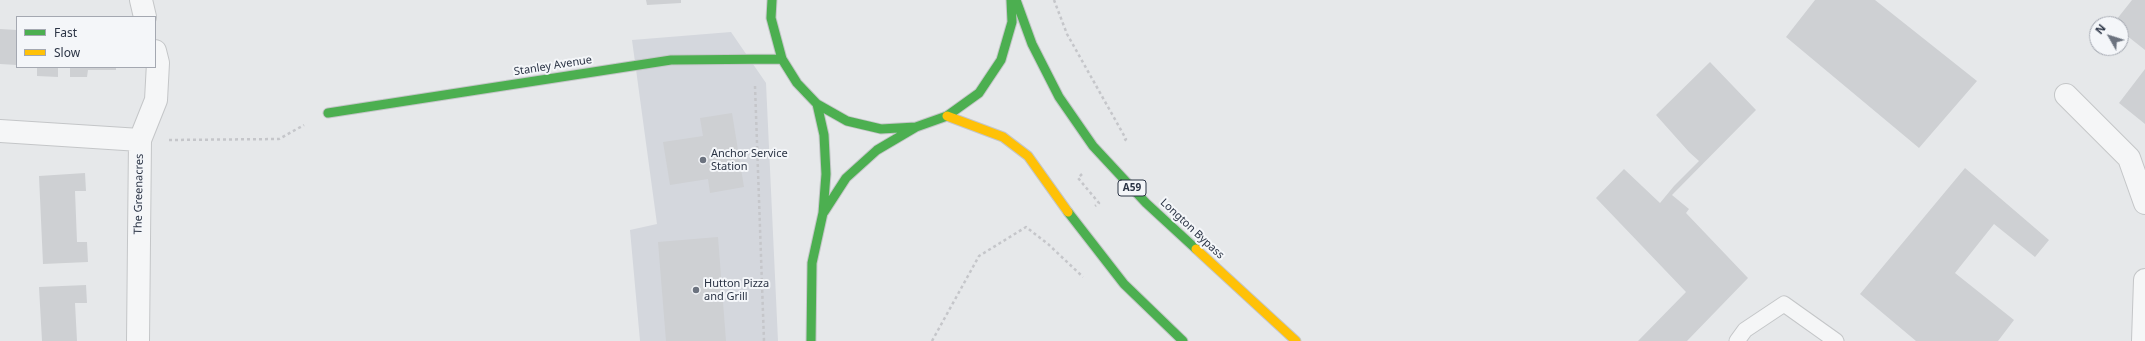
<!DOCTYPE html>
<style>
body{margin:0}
#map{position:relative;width:2145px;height:341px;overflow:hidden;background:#e6e8ea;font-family:"Noto Sans",sans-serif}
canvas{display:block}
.legend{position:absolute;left:16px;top:16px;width:140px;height:52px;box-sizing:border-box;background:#f4f6f9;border:1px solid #a4a8b1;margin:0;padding:5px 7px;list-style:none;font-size:12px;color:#2b3445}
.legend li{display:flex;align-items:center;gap:8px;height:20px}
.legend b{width:20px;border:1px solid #a4a8b1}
.north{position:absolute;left:2089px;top:16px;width:40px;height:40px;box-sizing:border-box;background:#f4f6f9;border:1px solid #a4a8b1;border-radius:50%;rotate:309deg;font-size:11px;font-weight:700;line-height:16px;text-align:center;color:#2b3445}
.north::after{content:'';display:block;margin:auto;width:14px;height:18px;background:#6c737f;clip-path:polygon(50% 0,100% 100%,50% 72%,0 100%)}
</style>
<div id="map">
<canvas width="2145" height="341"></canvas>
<ul class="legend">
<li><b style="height:5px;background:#4caf50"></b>Fast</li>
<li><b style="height:5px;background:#ffc107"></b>Slow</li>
</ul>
<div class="north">N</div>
</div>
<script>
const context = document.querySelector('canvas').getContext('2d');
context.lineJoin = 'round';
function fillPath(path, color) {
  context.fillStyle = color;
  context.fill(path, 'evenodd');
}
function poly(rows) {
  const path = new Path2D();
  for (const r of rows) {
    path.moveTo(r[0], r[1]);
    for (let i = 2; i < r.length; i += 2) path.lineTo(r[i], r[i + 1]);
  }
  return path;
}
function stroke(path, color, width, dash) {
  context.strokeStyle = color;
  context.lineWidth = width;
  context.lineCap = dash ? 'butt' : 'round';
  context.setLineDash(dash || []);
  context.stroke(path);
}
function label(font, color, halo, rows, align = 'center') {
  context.font = font + ' "Noto Sans",sans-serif';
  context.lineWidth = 4;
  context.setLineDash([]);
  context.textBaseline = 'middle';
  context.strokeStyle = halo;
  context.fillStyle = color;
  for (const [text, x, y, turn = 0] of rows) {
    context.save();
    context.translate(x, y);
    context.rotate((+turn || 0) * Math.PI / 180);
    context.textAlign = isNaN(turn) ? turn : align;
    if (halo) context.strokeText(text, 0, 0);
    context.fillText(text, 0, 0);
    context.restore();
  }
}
const built = poly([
 [731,32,766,83,778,341,640,341,630,230,657,224,632,40]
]);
const building = poly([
 [646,0,681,0,681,3,647,5],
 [1815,0,1875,0,1977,81,1919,148,1786,37],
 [2132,0,2145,0,2145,50,2121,31,2121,24,2113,24],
 [0,29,17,30,17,65,0,64],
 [1710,62,1756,110,1672,195,1689,209,1686,213,1748,278,1687,341,1638,341,1686,292,1596,198,1624,169,1660,203,1674,186,1699,161,1689,152,1656,115],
 [37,67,58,67,58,77,37,76],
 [70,67,116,67,116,70,88,70,87,77,70,77],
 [2145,69,2145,124,2119,103],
 [732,113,744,187,710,193,708,179,670,185,663,142,703,136,700,118],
 [1965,168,2049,240,2035,257,1994,224,1955,273,2014,320,1998,341,1916,341,1860,294],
 [85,173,86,191,75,191,77,242,87,242,88,262,43,264,39,176],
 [718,237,726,341,666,341,658,242],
 [86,285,87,303,75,303,77,341,42,341,39,287]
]);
const path = poly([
 [1054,0,1067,34,1126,139,1124,141],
 [755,86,764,341],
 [169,140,279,139,304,125],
 [1082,174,1078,178,1099,203,1095,206],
 [932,341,979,256,1026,227,1048,244,1083,277]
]);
const lane = poly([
 [1737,341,1745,330,1784,304,1836,341]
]);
const street = poly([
 [141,0,145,17],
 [2066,95,2129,158,2145,203],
 [0,131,140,140,138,341],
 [140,140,156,100,158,63,155,51],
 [2143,341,2145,280]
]);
const fast = poly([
 [772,0,771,18,782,59,797,83,817,104,847,121,881,129,916,127,947,116,979,93,1001,60,1012,22,1011,0],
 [1016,0,1032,44,1059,97,1093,146,1146,203,1196,249],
 [328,113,671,60,782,59],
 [824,212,846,178,877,150,916,127],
 [1068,212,1124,284,1183,341],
 [811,341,812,263,823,213,826,174,824,135,817,104]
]);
const slow = poly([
 [947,116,1003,137,1028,156,1068,212],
 [1196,249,1296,341]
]);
const markers = [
 [703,160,4,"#6c737f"],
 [696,290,4,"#6c737f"]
];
const shields = [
 [1132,188,28]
];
const shieldNames = [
 ["A59",1132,188]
];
const streetNames = [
 ["Stanley Avenue",553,66,-9],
 ["The Greenacres",139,194,-89],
 ["Longton Bypass",1192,229,43]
];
const poiNames = [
 ["Anchor Service",711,154],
 ["Station",711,167],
 ["Hutton Pizza",704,284],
 ["and Grill",704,297]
];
fillPath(built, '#d4d7dd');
fillPath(building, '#ced0d3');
stroke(lane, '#c4c6c8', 17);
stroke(street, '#c4c6c8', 24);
stroke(fast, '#c4c6c8', 11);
stroke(slow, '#c4c6c8', 11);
stroke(path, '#c5c6ca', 2.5, [3, 3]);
stroke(lane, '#f5f6f7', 15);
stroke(street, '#f5f6f7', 22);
stroke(fast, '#4caf50', 9);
stroke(slow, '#ffc107', 9);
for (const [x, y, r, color] of markers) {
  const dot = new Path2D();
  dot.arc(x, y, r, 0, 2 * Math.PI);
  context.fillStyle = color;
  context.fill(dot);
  stroke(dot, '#f4f6f9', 1.5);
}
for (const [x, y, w] of shields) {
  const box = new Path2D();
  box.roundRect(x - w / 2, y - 8, w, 16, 3);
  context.fillStyle = '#f4f6f9';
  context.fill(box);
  stroke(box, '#2b3445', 1);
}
label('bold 10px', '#2b3445', null, shieldNames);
label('11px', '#2b3445', '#f4f6f9', streetNames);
label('11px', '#2b3445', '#f4f6f9', poiNames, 'left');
</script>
